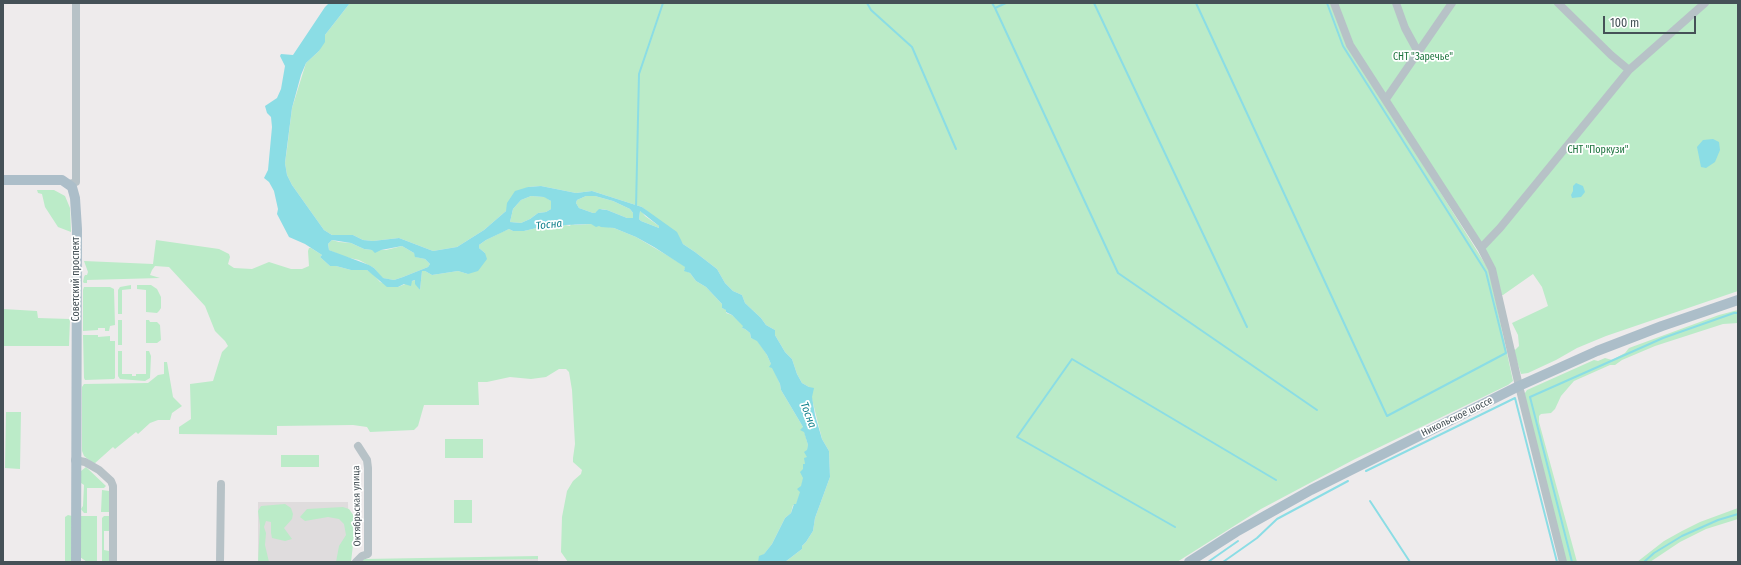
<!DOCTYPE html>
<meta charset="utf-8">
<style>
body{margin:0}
#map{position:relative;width:1741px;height:565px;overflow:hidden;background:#eeebec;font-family:"Fira Sans Condensed",sans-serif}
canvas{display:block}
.frame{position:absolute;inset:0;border:4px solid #455157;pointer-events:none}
.scale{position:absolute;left:1603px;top:16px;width:93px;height:18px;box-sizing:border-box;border:2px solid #455157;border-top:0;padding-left:5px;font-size:12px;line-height:14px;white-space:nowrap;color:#455157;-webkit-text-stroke:3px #fff;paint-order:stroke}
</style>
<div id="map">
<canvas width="1741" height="565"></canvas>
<div class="frame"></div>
<div class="scale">100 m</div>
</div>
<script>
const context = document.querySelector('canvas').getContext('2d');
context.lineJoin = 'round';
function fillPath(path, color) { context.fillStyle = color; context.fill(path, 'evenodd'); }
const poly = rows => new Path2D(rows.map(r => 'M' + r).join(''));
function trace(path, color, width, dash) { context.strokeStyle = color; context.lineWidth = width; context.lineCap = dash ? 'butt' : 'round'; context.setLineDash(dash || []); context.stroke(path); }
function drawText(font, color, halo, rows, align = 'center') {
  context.font = font + ' "Fira Sans Condensed",sans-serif'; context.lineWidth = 3.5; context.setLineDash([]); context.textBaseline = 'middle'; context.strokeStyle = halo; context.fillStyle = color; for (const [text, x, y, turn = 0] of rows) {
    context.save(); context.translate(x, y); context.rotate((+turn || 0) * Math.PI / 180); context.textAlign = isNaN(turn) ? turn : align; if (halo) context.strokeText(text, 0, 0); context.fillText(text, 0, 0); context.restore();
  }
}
fillPath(poly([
 [258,502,348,502,349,562,258,562],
 [538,559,538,562,363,562]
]), '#dfdcdd');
fillPath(poly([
 [350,3,1330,3,1374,86,1489,270,1513,381,1508,385,1355,459,1261,509,1177,562,785,562,802,549,802,546,806,542,813,531,815,518,830,477,829,451,822,439,809,387,802,383,797,374,792,359,785,352,775,335,775,330,766,325,761,318,745,303,742,295,733,291,725,283,717,269,695,252,683,244,678,237,642,207,592,191,576,193,541,186,528,187,506,211,484,230,457,247,433,251,399,238,373,241,363,240,353,235,332,235,324,230,292,185,287,175,285,163,287,149,292,108,306,63,319,51,325,35],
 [1334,3,1738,3,1738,291,1606,336,1577,348,1556,360,1528,373,1521,374,1513,348,1515,350,1519,346,1518,335,1512,323,1548,306,1542,287,1533,274,1503,295,1498,295,1492,269,1350,45],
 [37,190,54,190,65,196,70,208,71,232,58,227,45,207,42,194,38,193],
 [531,196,545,197,551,201,551,209,546,212,538,213,530,219,521,223,510,222,513,209,521,200],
 [586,196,595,196,613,201,630,209,633,213,633,218,627,218,607,210,602,209,595,213,593,213,579,208,576,203,577,200],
 [640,211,642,212,645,216,659,226,659,228,641,221,639,219],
 [571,224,575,225,591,224,614,228,636,237,670,257,686,267,684,270,690,273,696,281,706,287,722,304,722,308,727,310,726,313,732,315,744,326,742,328,745,329,750,333,751,338,757,340,767,355,780,384,781,390,803,427,808,445,807,457,801,492,796,505,793,505,791,513,785,518,772,544,758,562,568,562,561,552,562,517,567,491,573,481,581,474,582,470,573,462,573,458,575,444,572,390,569,372,566,369,559,369,546,377,531,379,510,377,487,382,478,382,479,405,424,405,418,426,414,430,370,432,367,427,353,425,277,426,277,435,179,434,179,427,191,419,190,384,213,381,222,352,228,346,225,341,215,331,205,306,169,267,155,266,152,270,150,275,160,278,87,280,87,283,84,283,83,282,84,277,85,275,87,275,88,272,84,261,153,264,156,240,219,249,229,254,230,257,228,264,234,268,252,269,269,262,291,269,302,269,309,266,308,251,309,248,311,248,322,255,320,257,330,266,336,266,351,270,367,270,373,274,380,282,398,287,415,280,420,290,422,271,425,271,432,275,458,271,468,274,485,253,479,248,479,245,486,240,502,232,509,229,513,231,524,231,541,227,560,228,565,225,570,226],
 [332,240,339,242,351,243,364,249,372,250,386,250,402,246,414,253,416,257,425,259,430,264,428,267,403,277,394,280,382,278,374,268,359,260,345,257,329,250,328,244],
 [131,285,131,289,122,290,122,314,118,314,118,290,120,287],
 [137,285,151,285,157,289,161,297,161,308,159,311,157,313,146,312,146,290,137,289],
 [84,287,110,287,114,289,115,325,110,326,109,331,105,331,105,328,98,328,98,330,83,331,83,290],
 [3,309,37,311,38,318,70,319,69,346,3,346],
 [1738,310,1738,323,1723,324,1655,346,1622,360,1615,365,1610,365,1574,381,1561,396,1555,409,1551,413,1541,414,1539,416,1539,422,1577,562,1566,562,1525,400,1525,393,1527,390,1594,360,1598,361,1605,358,1612,360,1625,353,1629,348,1719,315],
 [118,320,122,320,122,345,118,345],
 [146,320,149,320,150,322,157,322,160,325,161,340,157,343,146,343],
 [83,335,98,335,98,337,110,336,110,341,115,341,115,378,114,379,85,380,84,378],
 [118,351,122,351,122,374,132,374,132,376,136,376,136,374,146,374,146,351,149,351,151,356,150,378,145,381,120,379,118,376],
 [164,362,167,362,173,397,182,406,172,413,170,420,158,420,150,423,138,434,136,432,115,449,113,447,94,464,84,456,82,451,82,387,84,384,148,383,158,375,164,374],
 [6,412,21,412,20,469,5,468],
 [445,439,483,439,483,458,445,458],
 [281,455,319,455,319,467,281,467],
 [86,467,106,486,104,488,87,488,87,513,84,513,81,509,83,506,84,485,81,483,81,471],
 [102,490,109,491,109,512,101,512],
 [454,500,472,500,472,523,454,523],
 [285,504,291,508,293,514,292,519,284,528,292,539,285,541,272,538,271,533,271,522,266,521,264,527,266,533,265,545,269,562,258,562,260,525,258,511,261,506],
 [343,507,349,509,356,519,351,562,336,562,339,546,346,535,344,524,339,519,328,517,305,521,300,517,307,509],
 [1738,508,1738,519,1706,529,1680,542,1650,562,1637,562,1664,541,1682,531,1700,522],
 [68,515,72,516,71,562,65,562,65,517],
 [80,516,97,516,97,562,87,562,80,557],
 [104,516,109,516,109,531,104,531,104,550,109,551,109,562,102,562,102,518],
 [538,556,538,559,358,562,364,559]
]), '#bbebc8');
fillPath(poly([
 [329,3,350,3,325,35,325,42,319,51,306,63,301,75,292,108,285,163,287,175,292,185,324,230,332,235,353,235,363,240,373,241,399,238,433,251,457,247,484,230,506,211,507,203,515,191,528,187,541,186,576,193,592,191,642,207,677,232,683,244,695,252,717,269,725,283,733,291,742,295,745,303,761,318,766,325,775,330,775,335,785,352,792,359,797,374,802,383,809,387,814,388,812,397,815,415,822,439,829,451,830,477,815,518,813,531,806,542,802,546,802,549,785,562,758,562,759,556,764,554,772,544,785,518,791,513,794,504,796,504,800,492,797,489,801,486,803,478,800,472,803,469,803,464,805,464,804,458,807,457,804,452,807,450,808,445,804,432,800,430,803,427,781,390,780,384,772,368,769,367,771,364,767,355,757,341,751,338,750,333,745,329,742,328,743,326,732,315,726,312,726,310,722,308,722,304,706,287,696,281,690,273,684,271,685,267,654,247,636,237,614,228,601,227,599,226,596,227,591,224,565,225,560,228,541,227,524,231,513,231,509,229,486,240,479,245,479,248,485,253,487,259,478,271,468,274,458,271,432,275,425,271,422,271,420,290,415,284,415,280,412,281,411,286,404,284,398,287,387,287,367,270,351,270,336,266,330,266,320,257,322,255,305,244,289,237,277,214,278,209,274,191,269,182,264,178,268,170,272,127,271,117,267,113,265,106,277,98,281,89,285,66,280,56,281,54,293,55,325,7],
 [531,196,544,197,551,201,551,209,546,212,538,213,530,219,521,223,510,222,513,209,521,200],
 [586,196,595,196,613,201,630,209,633,213,633,218,627,218,607,210,599,209,595,213,593,213,579,208,576,203,577,200],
 [640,211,659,226,659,228,641,221,639,219],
 [332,240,351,243,364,249,372,250,375,253,381,250,402,246,414,253,415,257,425,259,430,264,428,267,403,277,394,280,383,278,374,268,369,265,329,250,328,244],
 [1713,139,1719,142,1720,150,1715,162,1706,168,1701,167,1697,147,1703,140],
 [1576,183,1583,186,1585,192,1581,197,1572,198,1571,195,1573,191,1573,186]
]), '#8bdde5');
trace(poly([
 [867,3,871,10,912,47,956,149],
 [992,3,995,8],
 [1006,3,995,8,1118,273,1317,410],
 [1094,3,1247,327],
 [1196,3,1387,416,1506,353,1486,272,1343,46,1327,3],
 [636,208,639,74,663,3],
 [1366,471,1515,398,1557,562],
 [1370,501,1410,562],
 [1175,527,1017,437,1072,359,1276,480],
 [1208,562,1238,541],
 [1223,562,1257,538,1277,519,1348,481],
 [1572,562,1530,397,1663,338,1734,313,1738,313],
 [1644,562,1654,553,1682,536,1718,520,1738,514]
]), '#8bdde5', 2);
trace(poly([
 [1334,3,1350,45,1481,248,1492,269,1519,386,1563,562],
 [1396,3,1405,28,1418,52],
 [1558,3,1611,55,1629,70],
 [1386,99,1452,3],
 [69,184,76,182,76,3],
 [1481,248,1500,228,1629,70,1705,3],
 [75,460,85,462,99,470,111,481,113,486,113,562],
 [220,562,221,484],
 [356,562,362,556,368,554,368,468,367,460,358,446]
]), '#b7c2c7', 8);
trace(poly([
 [3,180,62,180,72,187,75,198,77,229,76,562],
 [1189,562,1236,532,1311,490,1519,386,1597,351,1662,326,1738,300]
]), '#acbec9', 10);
drawText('10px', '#1c733d', '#fff', [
 ["СНТ \"Заречье\"",1423,57],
 ["СНТ \"Поркузи\"",1598,150]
]);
drawText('10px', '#455157', '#fff', [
 ["Советский проспект",76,279,-90],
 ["Никольское шоссе",1457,417,-26],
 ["Октябрьская улица",357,506,-91]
]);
drawText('italic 11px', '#15828d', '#fff', [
 ["Тосна",549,225,-6],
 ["Тосна",808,415,69]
]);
</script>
